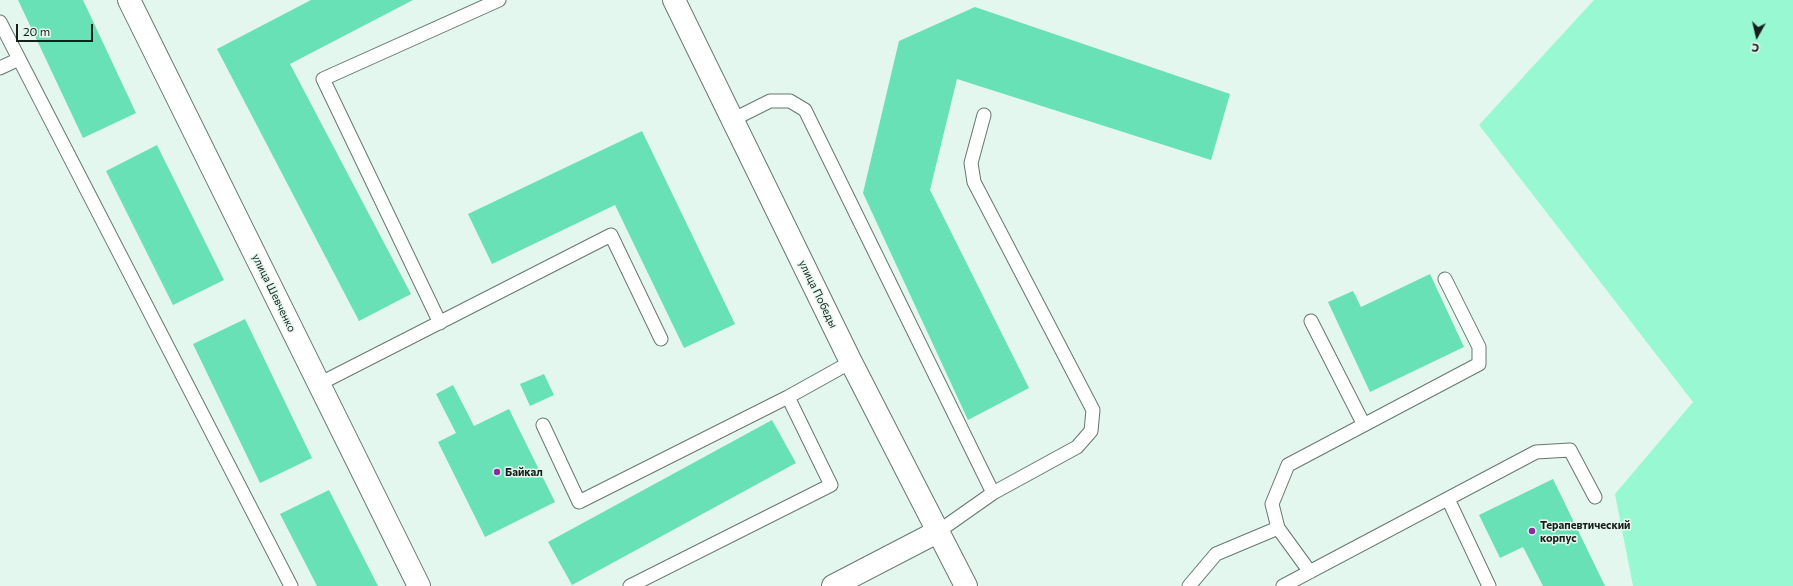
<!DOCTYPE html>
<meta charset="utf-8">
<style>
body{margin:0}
#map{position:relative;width:1793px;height:586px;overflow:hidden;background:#e3f7ee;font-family:Commissioner,sans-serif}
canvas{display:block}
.north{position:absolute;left:1737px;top:16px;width:40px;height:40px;-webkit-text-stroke:3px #e3f7ee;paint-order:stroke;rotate:188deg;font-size:11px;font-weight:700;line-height:16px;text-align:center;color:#171e1b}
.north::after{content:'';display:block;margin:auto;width:14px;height:18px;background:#171e1b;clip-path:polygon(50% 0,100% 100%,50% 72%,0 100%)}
.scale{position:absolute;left:16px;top:24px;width:77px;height:18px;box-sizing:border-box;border:2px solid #171e1b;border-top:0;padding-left:5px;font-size:12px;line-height:14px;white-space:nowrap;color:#171e1b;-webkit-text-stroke:3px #e3f7ee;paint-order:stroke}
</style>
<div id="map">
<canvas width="1793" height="586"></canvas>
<div class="north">С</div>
<div class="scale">20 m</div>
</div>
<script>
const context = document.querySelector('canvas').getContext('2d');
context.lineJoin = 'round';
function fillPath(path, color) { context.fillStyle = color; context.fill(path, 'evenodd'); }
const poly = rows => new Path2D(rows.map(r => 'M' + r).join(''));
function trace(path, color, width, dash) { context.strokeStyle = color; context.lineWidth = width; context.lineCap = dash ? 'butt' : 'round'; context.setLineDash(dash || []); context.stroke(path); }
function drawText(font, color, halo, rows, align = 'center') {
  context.font = font + ' Commissioner,sans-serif'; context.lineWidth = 3; context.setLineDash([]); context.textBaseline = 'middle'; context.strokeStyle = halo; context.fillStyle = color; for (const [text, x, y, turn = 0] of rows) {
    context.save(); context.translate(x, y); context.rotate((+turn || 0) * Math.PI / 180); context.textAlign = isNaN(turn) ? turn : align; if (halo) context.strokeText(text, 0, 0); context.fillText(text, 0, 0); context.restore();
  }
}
fillPath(poly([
 [1594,0,1793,0,1793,586,1633,586,1615,494,1693,402,1479,125]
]), '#98f8d2');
fillPath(poly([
 [18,0,83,0,136,113,83,138],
 [311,0,413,0,290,64,411,294,359,321,217,49],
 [975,7,1230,94,1211,160,957,79,930,190,1029,388,968,420,863,193,899,41],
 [642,131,735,324,684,348,615,205,492,264,468,214],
 [157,145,224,280,173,305,106,171],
 [1430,274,1464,347,1370,392,1328,302,1353,291,1361,307],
 [245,319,312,458,260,483,193,344],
 [544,374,554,395,530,406,520,384],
 [453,385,474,426,509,409,555,502,485,537,438,442,456,433,436,394],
 [772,420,796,463,572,585,548,542],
 [1553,479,1605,586,1543,586,1523,547,1500,558,1479,515],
 [329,490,378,586,317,586,280,514]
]), '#69e1b6');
const service = poly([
 [0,22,291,586],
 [0,68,19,59],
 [984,115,971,163,974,182,1093,410,1091,431,1077,447,993,493],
 [734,119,770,101,790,101,805,110,993,493,939,531],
 [1311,321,1364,425],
 [440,323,323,79,499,0],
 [319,384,611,235,661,339],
 [543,425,579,502,788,397,851,362],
 [1448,499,1489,586],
 [1278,528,1310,572],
 [630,586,831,485,788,397],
 [1189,586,1216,554,1278,528,1272,504,1288,465,1479,364,1479,347,1445,279],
 [1283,586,1536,452,1570,450,1595,497]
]);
const minor = poly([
 [129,0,419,586],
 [833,586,939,531]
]);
const tertiary = poly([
 [674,0,851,362,966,586]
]);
trace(service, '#667870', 15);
trace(minor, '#667870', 24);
trace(tertiary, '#667870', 24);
trace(service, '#fff', 13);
trace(minor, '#fff', 22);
trace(tertiary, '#fff', 22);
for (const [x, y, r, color] of [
 [497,472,4,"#84309f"],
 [1532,531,4,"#84309f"]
]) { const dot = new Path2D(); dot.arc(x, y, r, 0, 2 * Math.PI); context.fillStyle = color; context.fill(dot); trace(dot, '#e3f7ee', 1.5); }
drawText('11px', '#171e1b', '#e3f7ee', [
 ["улица Шевченко",274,293,64],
 ["улица Победы",818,294,64]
]);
drawText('bold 11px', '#171e1b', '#e3f7ee', [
 ["Байкал",505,472],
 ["Терапевтический",1540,525],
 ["корпус",1540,538]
], 'left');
</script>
